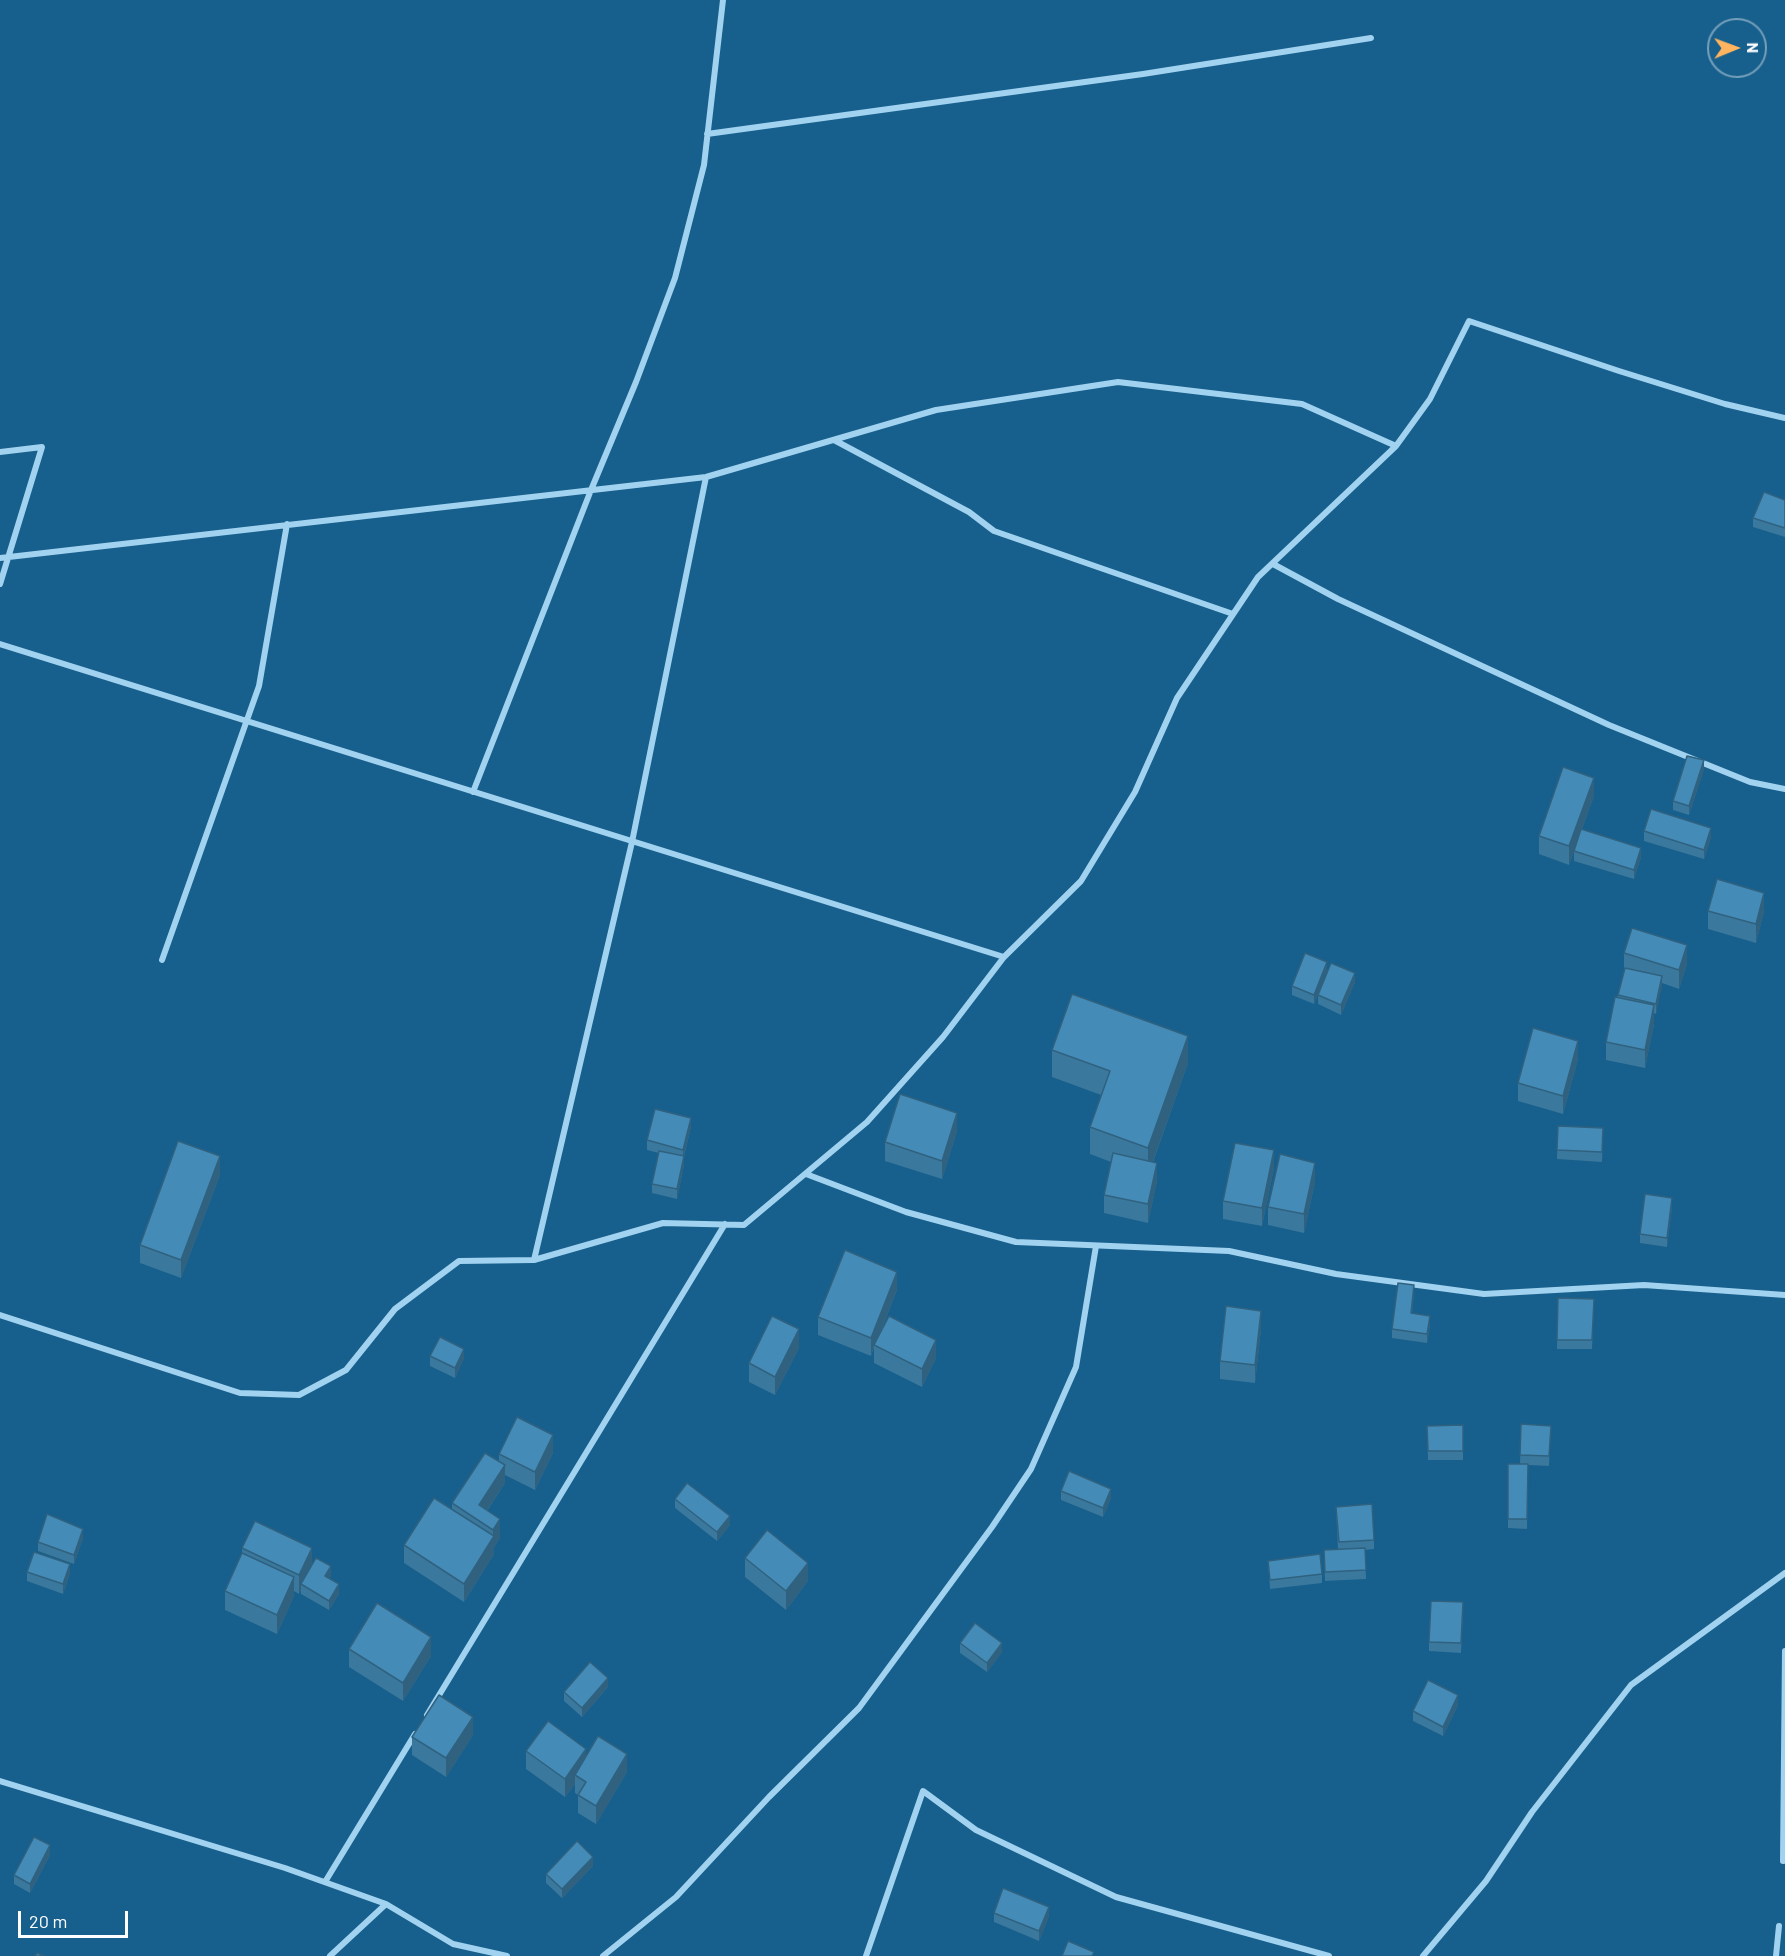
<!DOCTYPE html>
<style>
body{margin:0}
#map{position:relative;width:1785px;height:1956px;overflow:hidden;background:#175f8c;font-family:Barlow,sans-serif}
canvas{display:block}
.north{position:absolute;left:1707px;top:18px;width:60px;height:60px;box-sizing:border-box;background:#175f8c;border:2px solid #749fba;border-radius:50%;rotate:89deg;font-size:16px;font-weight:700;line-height:24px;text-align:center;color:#fff}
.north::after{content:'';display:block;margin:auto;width:21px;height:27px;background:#ffb45f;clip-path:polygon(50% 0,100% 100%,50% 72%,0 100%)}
.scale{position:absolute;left:18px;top:1911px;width:110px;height:27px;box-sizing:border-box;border:3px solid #fff;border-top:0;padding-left:8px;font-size:18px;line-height:21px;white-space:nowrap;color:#fff;-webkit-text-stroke:4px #175f8c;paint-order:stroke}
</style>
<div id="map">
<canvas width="1785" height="1956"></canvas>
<div class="north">N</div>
<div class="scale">20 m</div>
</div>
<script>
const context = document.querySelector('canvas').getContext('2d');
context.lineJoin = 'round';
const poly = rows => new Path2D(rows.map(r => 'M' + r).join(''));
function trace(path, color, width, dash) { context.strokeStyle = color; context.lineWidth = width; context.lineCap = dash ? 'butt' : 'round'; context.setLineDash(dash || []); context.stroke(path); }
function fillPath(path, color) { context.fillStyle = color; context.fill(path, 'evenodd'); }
trace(poly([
 [707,134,1143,74,1371,38],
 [834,440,969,512,994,531,1233,614],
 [0,452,42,447,0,584],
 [0,558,706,477,936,410,1118,382,1302,404,1396,446],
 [1273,564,1338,599,1609,725,1750,782,1785,789],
 [0,644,1004,957],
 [473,792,591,490,636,382,675,278,704,165,723,0],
 [162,960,259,686,287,524],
 [806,1174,906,1212,1016,1242,1229,1251,1336,1274,1484,1294,1644,1285,1785,1295],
 [534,1260,632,842,706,477],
 [0,1315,240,1393,299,1395,346,1370,395,1309,459,1261,534,1260,663,1223,744,1225,867,1122,943,1037,1004,957,1081,881,1135,792,1177,698,1258,577,1396,446,1430,399,1469,321,1619,371,1725,404,1785,418],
 [427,1715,725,1224],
 [0,1781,285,1868,386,1904],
 [1783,1861,1785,1651],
 [325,1882,415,1734],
 [330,1956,386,1904,453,1944,507,1956],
 [603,1956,676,1897,769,1797,859,1708,992,1527,1031,1469,1076,1367,1096,1246],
 [866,1956,923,1791,976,1830,1116,1897,1329,1956],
 [1423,1956,1486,1881,1532,1812,1631,1685,1785,1573],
 [1776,1956,1779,1926]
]), '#a1d2ef', 6);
fillPath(poly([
 [1785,500,1785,537,1753,527,1753,518],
 [1704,769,1689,815,1673,810,1673,801],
 [1594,796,1582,829,1641,857,1634,879,1574,861,1574,851,1569,865,1539,854,1539,836],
 [1644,831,1711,837,1704,859,1644,841],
 [1708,911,1764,911,1756,943,1708,929],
 [1624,953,1687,964,1679,989,1662,983,1656,1014,1654,1013,1654,1024,1645,1068,1606,1060,1606,1042,1624,971],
 [1327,972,1314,1004,1292,995,1292,986],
 [1355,982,1341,1015,1318,1004,1318,995],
 [1052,1050,1188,1063,1153,1162,1157,1181,1148,1223,1104,1213,1104,1195,1111,1162,1090,1154,1090,1127,1101,1095,1052,1077],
 [1578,1059,1563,1114,1518,1101,1518,1083],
 [1558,1126,1603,1128,1602,1162,1557,1159],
 [691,1127,684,1156,684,1165,677,1199,652,1193,652,1184,659,1153,647,1150,647,1140],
 [957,1131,942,1179,885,1161,885,1142],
 [1274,1168,1262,1226,1223,1219,1223,1201],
 [220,1175,181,1278,140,1263,140,1245],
 [1315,1182,1304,1233,1268,1225,1268,1207],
 [1672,1207,1667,1247,1640,1243,1640,1234],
 [897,1290,879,1336,936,1358,922,1387,874,1363,874,1347,871,1356,818,1335,818,1317],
 [1414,1294,1412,1313,1430,1325,1427,1343,1392,1338,1392,1329],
 [1558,1298,1594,1299,1592,1349,1557,1349],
 [1261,1329,1255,1383,1220,1379,1220,1361],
 [799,1348,775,1395,749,1382,749,1363],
 [430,1356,464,1358,455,1378,430,1366],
 [1521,1424,1551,1426,1549,1466,1528,1465,1527,1529,1508,1528,1508,1464,1520,1464],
 [1463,1425,1463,1460,1428,1460,1427,1426],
 [553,1453,535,1490,505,1475,505,1483,487,1511,500,1538,494,1547,494,1554,464,1602,404,1563,404,1545,452,1509,452,1503,499,1461,499,1454],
 [1061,1491,1111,1498,1103,1517,1061,1500],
 [675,1499,730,1525,717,1541,675,1508],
 [1336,1507,1374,1540,1374,1549,1365,1550,1366,1579,1325,1581,1324,1550,1338,1550],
 [83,1538,74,1564,38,1551,38,1542],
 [242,1548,312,1566,331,1576,329,1578,339,1594,329,1610,301,1594,301,1590,299,1594,294,1591,294,1596,277,1634,225,1610,225,1591,242,1553],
 [745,1558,808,1581,786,1610,745,1577],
 [1268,1561,1322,1574,1322,1583,1270,1589],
 [27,1572,70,1573,63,1594,27,1581],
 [1463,1611,1461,1653,1429,1651,1429,1642],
 [960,1643,1002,1652,987,1672,960,1653],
 [349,1649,431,1656,403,1701,349,1667],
 [608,1687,582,1717,564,1701,564,1692],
 [1458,1705,1443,1736,1413,1721,1413,1711],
 [473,1735,446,1777,412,1755,412,1737],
 [526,1751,586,1756,627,1772,596,1824,578,1813,578,1795,575,1793,575,1784,565,1797,526,1769],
 [50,1855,30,1893,14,1884,14,1875],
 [593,1866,562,1898,546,1883,546,1874],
 [994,1913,1049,1916,1039,1941,994,1922]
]), '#3a789d');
fillPath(poly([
 [1704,760,1704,769,1689,815,1689,806],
 [1594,778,1594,796,1569,865,1569,846],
 [1711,828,1711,837,1704,859,1704,850],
 [1641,848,1641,857,1634,879,1634,870],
 [1764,893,1764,911,1756,943,1756,924],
 [1687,945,1687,964,1679,989,1679,970],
 [1327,962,1327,972,1314,1004,1314,995],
 [1355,973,1355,982,1341,1015,1341,1005],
 [1662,976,1662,986,1656,1014,1656,1004],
 [1654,1005,1654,1024,1645,1068,1645,1050],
 [1188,1036,1188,1063,1148,1175,1148,1148],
 [1578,1041,1578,1059,1563,1114,1563,1096],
 [957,1113,957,1131,942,1179,942,1161],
 [691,1118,691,1127,683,1159,683,1150],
 [1274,1150,1274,1168,1262,1226,1262,1208],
 [220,1156,220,1175,181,1278,181,1260],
 [684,1156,684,1165,677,1199,677,1189],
 [1157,1163,1157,1181,1148,1223,1148,1204],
 [1315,1163,1315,1182,1304,1233,1304,1214],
 [1672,1198,1672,1207,1667,1247,1667,1238],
 [897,1272,897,1290,875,1345,874,1345,871,1356,871,1338],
 [1414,1285,1414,1294,1411,1322,1411,1313],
 [1261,1311,1261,1329,1255,1383,1255,1365],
 [1430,1316,1430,1325,1427,1343,1427,1334],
 [799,1329,799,1348,775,1395,775,1377],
 [936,1340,936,1358,922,1387,922,1369],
 [464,1349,464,1358,455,1378,455,1368],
 [553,1435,553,1453,535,1490,535,1472],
 [505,1465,505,1483,480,1521,479,1505],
 [1111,1489,1111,1498,1103,1517,1103,1508],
 [730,1516,730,1525,717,1541,717,1532],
 [500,1519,500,1538,494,1547,494,1554,464,1602,464,1584,493,1537,493,1530],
 [83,1529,83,1538,74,1564,74,1555],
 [312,1548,312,1567,301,1584,301,1590,299,1594,299,1575],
 [808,1563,808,1581,786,1610,786,1591],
 [70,1564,70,1573,63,1594,63,1584],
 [331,1566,331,1576,325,1585,325,1576],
 [294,1577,294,1596,277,1634,277,1615],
 [339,1584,339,1594,329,1610,329,1601],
 [431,1637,431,1656,403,1701,403,1683],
 [1002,1643,1002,1652,987,1672,987,1663],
 [608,1678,608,1687,582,1717,582,1708],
 [1458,1695,1458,1705,1443,1736,1443,1727],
 [473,1717,473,1735,446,1777,446,1758],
 [586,1749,586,1767,575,1775,575,1784,565,1797,565,1779],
 [627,1754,627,1772,596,1824,596,1806],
 [50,1845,50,1855,30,1893,30,1884],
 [593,1857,593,1866,562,1898,562,1889],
 [1049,1907,1049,1916,1039,1941,1039,1931]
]), '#306280');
const building = poly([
 [1764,492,1785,500,1785,528,1753,518,1764,492],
 [1687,756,1704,760,1689,806,1673,801,1687,756],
 [1563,767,1594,778,1569,846,1539,836,1563,767],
 [1651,809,1711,828,1704,850,1644,831,1651,809],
 [1581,829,1641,848,1634,870,1574,851,1581,829],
 [1717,879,1764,893,1756,924,1708,911,1717,879],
 [1632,928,1687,945,1679,970,1624,953,1632,928],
 [1305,953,1327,962,1314,995,1292,986,1305,953],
 [1331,963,1355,973,1341,1005,1318,995,1331,963],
 [1625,968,1662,976,1656,1004,1618,995,1625,968],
 [1072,994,1188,1036,1148,1148,1090,1127,1110,1071,1052,1050,1072,994],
 [1615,997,1654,1005,1645,1050,1606,1042,1615,997],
 [1533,1028,1578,1041,1563,1096,1518,1083,1533,1028],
 [900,1094,957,1113,942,1161,885,1142,900,1094],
 [655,1109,691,1118,683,1150,647,1140,655,1109],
 [1558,1126,1603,1128,1602,1152,1557,1150,1558,1126],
 [178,1141,220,1156,181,1260,140,1245,178,1141],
 [1235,1143,1274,1150,1262,1208,1223,1201,1235,1143],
 [659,1151,684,1156,677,1189,652,1184,659,1151],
 [1113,1153,1157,1163,1148,1204,1104,1195,1113,1153],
 [1280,1154,1315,1163,1304,1214,1268,1207,1280,1154],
 [1645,1194,1672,1198,1667,1238,1640,1234,1645,1194],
 [845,1250,897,1272,871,1338,818,1317,845,1250],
 [1398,1283,1414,1285,1411,1313,1430,1316,1427,1334,1392,1329,1398,1283],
 [1558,1298,1594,1299,1592,1340,1557,1340,1558,1298],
 [1226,1306,1261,1311,1255,1365,1220,1361,1226,1306],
 [772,1316,799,1329,775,1377,749,1363,772,1316],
 [889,1316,936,1340,922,1369,874,1345,889,1316],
 [440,1337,464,1349,455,1368,430,1356,440,1337],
 [517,1417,553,1435,535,1472,499,1454,517,1417],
 [1521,1424,1551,1426,1549,1456,1520,1455,1521,1424],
 [1463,1425,1463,1451,1428,1451,1427,1426,1463,1425],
 [485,1453,505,1465,479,1505,500,1519,493,1530,452,1503,485,1453],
 [1508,1464,1528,1464,1527,1519,1508,1519,1508,1464],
 [1069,1471,1111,1489,1103,1508,1061,1491,1069,1471],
 [687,1483,730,1516,717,1532,675,1499,687,1483],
 [434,1498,494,1536,464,1584,404,1545,434,1498],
 [1372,1504,1374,1540,1339,1542,1336,1507,1372,1504],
 [47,1514,83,1529,74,1555,38,1542,47,1514],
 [255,1521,312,1548,299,1575,242,1548,255,1521],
 [767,1530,808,1563,786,1591,745,1558,767,1530],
 [1365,1548,1366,1570,1325,1572,1324,1550,1365,1548],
 [34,1552,70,1564,63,1584,27,1572,34,1552],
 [242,1553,294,1577,277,1615,225,1591,242,1553],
 [1320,1554,1322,1574,1270,1580,1268,1561,1320,1554],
 [316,1558,331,1566,325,1576,339,1584,329,1601,301,1584,316,1558],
 [1431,1601,1463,1602,1461,1643,1429,1642,1431,1601],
 [377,1603,431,1637,403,1683,349,1649,377,1603],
 [975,1623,1002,1643,987,1663,960,1643,975,1623],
 [590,1662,608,1678,582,1708,564,1692,590,1662],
 [1428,1680,1458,1695,1443,1727,1413,1711,1428,1680],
 [439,1695,473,1717,446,1758,412,1737,439,1695],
 [548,1721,586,1749,565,1779,526,1751,548,1721],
 [598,1736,627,1754,596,1806,578,1795,586,1782,575,1775,598,1736],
 [34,1837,50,1845,30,1884,14,1875,34,1837],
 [577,1841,593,1857,562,1889,546,1874,577,1841],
 [1003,1888,1049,1907,1039,1931,994,1913,1003,1888],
 [1068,1941,1094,1952,1092,1956,1062,1956,1068,1941],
 [37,1953,44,1956,35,1956,37,1953]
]);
fillPath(building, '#448cb7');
trace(building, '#306280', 1.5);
</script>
